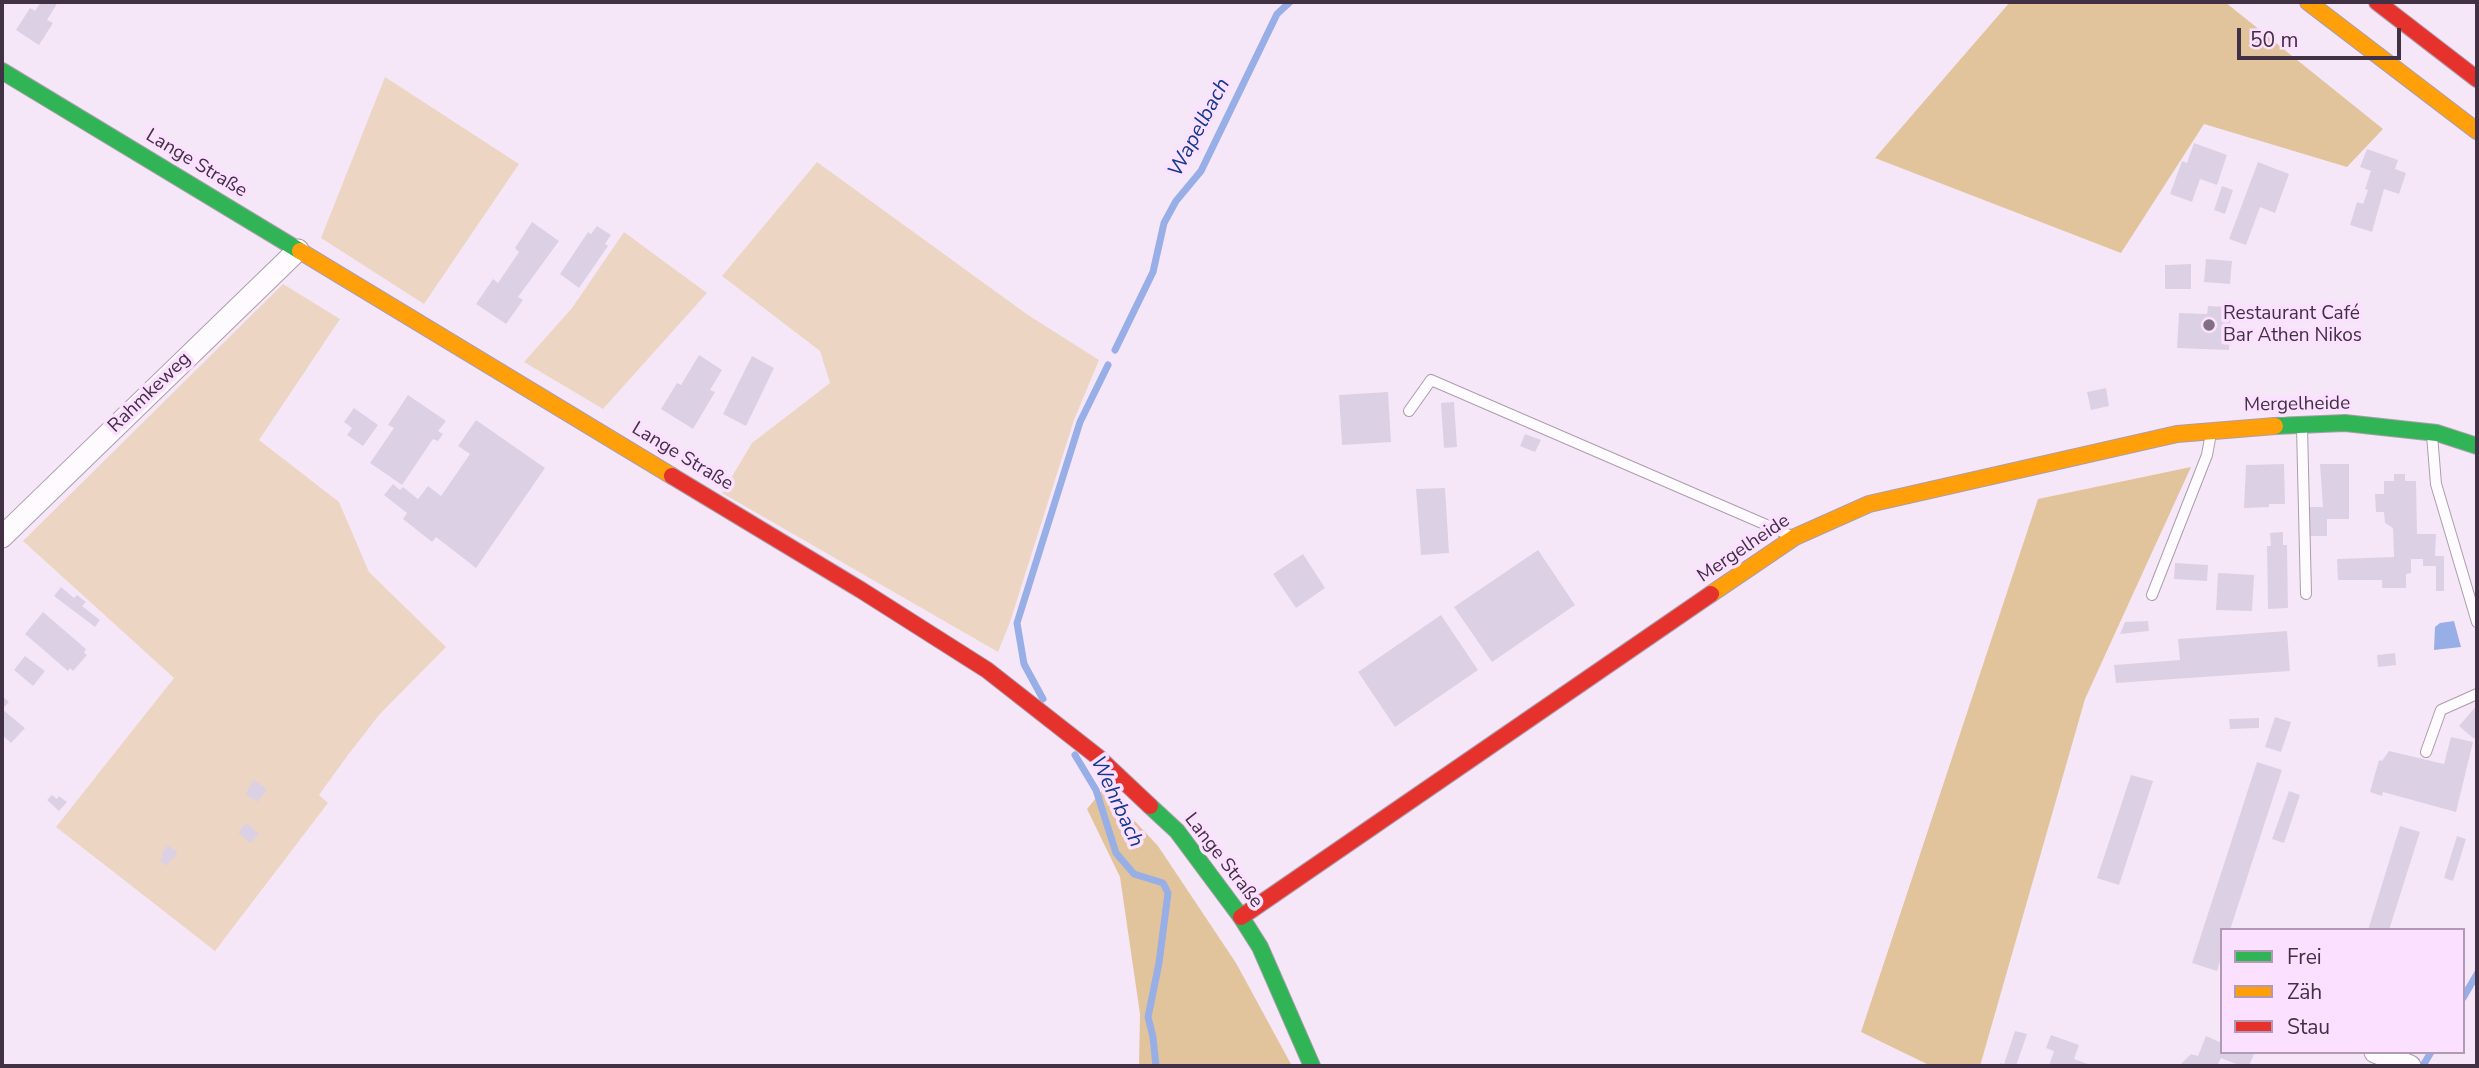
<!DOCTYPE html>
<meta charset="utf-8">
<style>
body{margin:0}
#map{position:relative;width:2479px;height:1068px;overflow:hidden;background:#f6e7f8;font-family:"Nunito Sans",sans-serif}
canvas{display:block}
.frame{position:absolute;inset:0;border:4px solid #423044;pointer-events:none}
.legend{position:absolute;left:2220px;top:928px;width:245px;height:126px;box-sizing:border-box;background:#fce0ff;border:2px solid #b29ab4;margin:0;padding:9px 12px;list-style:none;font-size:21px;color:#423044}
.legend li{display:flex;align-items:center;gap:14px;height:35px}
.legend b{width:35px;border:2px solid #b29ab4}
.scale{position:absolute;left:2237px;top:28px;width:164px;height:32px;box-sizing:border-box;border:4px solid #423044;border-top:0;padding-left:9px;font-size:21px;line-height:24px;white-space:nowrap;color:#423044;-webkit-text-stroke:5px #fce0ff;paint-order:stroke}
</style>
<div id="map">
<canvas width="2479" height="1068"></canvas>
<div class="frame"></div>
<ul class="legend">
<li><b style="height:9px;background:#30b455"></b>Frei</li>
<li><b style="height:9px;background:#ff9f0a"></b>Zäh</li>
<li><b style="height:9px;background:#e5322d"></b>Stau</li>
</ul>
<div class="scale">50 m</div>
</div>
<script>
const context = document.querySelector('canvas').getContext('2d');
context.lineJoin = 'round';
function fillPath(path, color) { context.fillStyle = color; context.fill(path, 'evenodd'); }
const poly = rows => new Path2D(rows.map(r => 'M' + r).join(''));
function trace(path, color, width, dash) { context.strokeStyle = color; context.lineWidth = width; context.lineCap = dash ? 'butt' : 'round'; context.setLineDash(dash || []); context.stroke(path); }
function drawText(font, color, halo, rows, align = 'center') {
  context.font = font + ' "Nunito Sans",sans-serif'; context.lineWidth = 7; context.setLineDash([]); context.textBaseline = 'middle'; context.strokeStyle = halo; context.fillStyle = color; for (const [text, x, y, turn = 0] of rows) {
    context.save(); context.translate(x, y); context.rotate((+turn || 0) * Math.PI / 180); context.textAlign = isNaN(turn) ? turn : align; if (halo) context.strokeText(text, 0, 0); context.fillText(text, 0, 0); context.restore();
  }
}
fillPath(poly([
 [385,77,519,164,424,304,321,238],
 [817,162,1028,315,1099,360,1074,420,1010,622,998,652,722,493,752,443,830,383,820,351,722,276],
 [624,232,707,293,603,409,524,362,572,308],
 [283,284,340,319,259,440,339,502,369,572,446,647,379,715,348,755,319,795,328,803,215,951,56,827,174,678,23,541]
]), '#ecd6c3');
fillPath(poly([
 [2010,2,2225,2,2383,129,2347,167,2204,124,2121,253,1875,158],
 [2191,467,2085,699,1980,1066,1931,1066,1861,1032,2038,499],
 [1104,788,1158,846,1236,963,1292,1066,1139,1066,1140,1014,1120,877,1087,809]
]), '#e2c49c');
fillPath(poly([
 [2454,621,2461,647,2434,650,2435,627,2440,623]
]), '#98aee6');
trace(poly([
 [1115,350,1153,272,1164,223,1176,201,1201,171,1277,14,1290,2],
 [1043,699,1024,664,1017,623,1080,422,1108,365],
 [1075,755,1096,790,1116,853,1134,874,1163,883,1168,893,1159,963,1148,1017,1153,1037,1156,1066],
 [2463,998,2477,974],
 [2424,1064,2431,1052]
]), '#98aee6', 7);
fillPath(poly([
 [41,2,58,2,47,20,53,23,39,45,16,30,30,8,35,11],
 [2194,143,2227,155,2217,185,2200,179,2192,202,2170,194,2182,161,2187,163],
 [2367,149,2398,160,2395,169,2406,173,2399,194,2384,189,2372,232,2350,225,2357,202,2363,204,2368,190,2365,189,2371,171,2360,167],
 [2258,162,2289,174,2275,213,2260,207,2246,245,2229,239],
 [2222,186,2233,190,2225,214,2214,210],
 [532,222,559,241,518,297,523,300,506,324,476,304,493,279,498,283,519,252,515,248],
 [597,226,611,235,605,244,608,246,579,288,560,274,588,232,591,234],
 [2206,259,2232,261,2230,284,2204,282],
 [2191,264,2191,289,2165,289,2165,265],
 [2208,306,2231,307,2229,350,2177,348,2179,313,2207,314],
 [699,355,722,370,710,390,715,392,693,429,661,409,677,383,681,385],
 [752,356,774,368,746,426,723,414],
 [2106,388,2109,406,2091,410,2087,392],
 [1388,392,1391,442,1342,445,1339,395],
 [408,395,446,421,438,431,443,434,438,441,433,439,402,485,370,463,394,428,388,425],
 [1454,402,1457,447,1444,448,1441,403],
 [354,408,378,425,363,446,347,435,352,428,344,422],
 [476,420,545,468,476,568,436,537,432,542,403,519,407,513,384,495,393,484,400,490,403,487,418,499,428,486,441,496,470,454,458,446],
 [1525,434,1541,440,1535,452,1520,446],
 [2284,464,2285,504,2269,504,2269,507,2244,508,2246,465],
 [2320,464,2349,464,2349,519,2327,519,2327,536,2309,536,2308,507,2323,507],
 [2394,474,2405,474,2405,481,2416,481,2417,534,2436,534,2435,556,2444,556,2444,591,2436,591,2436,566,2423,566,2423,559,2411,559,2411,573,2406,574,2406,588,2382,588,2382,580,2338,580,2337,559,2394,557,2393,528,2385,523,2384,512,2376,512,2375,494,2384,494,2384,481,2394,481],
 [1445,488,1449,553,1421,555,1416,489],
 [2283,532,2283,545,2287,545,2288,608,2268,609,2267,546,2271,546,2270,533],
 [1538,550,1575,605,1492,662,1454,607],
 [1303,554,1325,588,1296,608,1273,574],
 [2175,563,2208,565,2207,581,2174,579],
 [2218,573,2254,575,2252,611,2216,610],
 [61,587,74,598,77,595,86,602,82,606,100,620,95,627,54,596],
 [43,612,86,649,84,653,87,655,73,671,70,668,68,671,25,634],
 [1441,615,1478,670,1395,727,1358,672],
 [2148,621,2149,631,2120,634,2125,622],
 [2287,631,2290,671,2116,683,2114,665,2180,660,2178,639],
 [2395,653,2396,665,2378,667,2377,655],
 [25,656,45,671,33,686,14,670],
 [2,696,9,702,2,709,25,728,11,743,2,735],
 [2477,705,2477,735,2474,739,2459,726],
 [2275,717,2291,722,2281,752,2265,747],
 [2259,718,2259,728,2230,729,2229,719],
 [2451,737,2473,742,2456,812,2383,792,2382,796,2370,792,2379,760,2382,761,2389,751,2444,764],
 [2257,762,2282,770,2230,930,2222,930,2222,955,2217,971,2192,963],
 [2131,775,2153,781,2119,885,2097,878],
 [254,780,267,789,257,802,245,794],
 [2289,791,2300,795,2284,843,2272,839],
 [52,795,57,799,59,796,67,802,59,811,47,800],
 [246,823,259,833,251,843,238,833],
 [2400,826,2420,832,2389,930,2368,930],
 [2457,836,2466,839,2453,881,2444,878],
 [168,845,178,853,166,866,160,861,163,856,161,854],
 [2015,1031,2027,1034,2016,1066,1999,1066,2000,1063,2004,1064],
 [2051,1035,2079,1045,2074,1059,2088,1064,2087,1066,2049,1066,2054,1051,2046,1048],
 [2206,1036,2222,1043,2222,1052,2255,1052,2249,1066,2241,1066,2221,1058,2217,1066,2179,1066,2191,1054,2198,1056]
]), '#dcd1e4');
const lane = poly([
 [1409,411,1431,380,1792,536],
 [2302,427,2306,594],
 [2432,435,2436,484,2477,622],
 [2152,595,2207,455,2211,433],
 [2426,752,2441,710,2477,694]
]);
const street = poly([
 [2,537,298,250],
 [2375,1052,2410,1066]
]);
const fast = poly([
 [2,71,300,251],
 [2275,426,2345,423,2437,433,2477,446],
 [1150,806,1177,831,1241,917,1260,947,1312,1066]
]);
const slow = poly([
 [2308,2,2477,131],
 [300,251,672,476],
 [1711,594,1795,537,1869,504,2177,434,2275,426]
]);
const jam = poly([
 [2377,2,2477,79],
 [672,476,861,590,987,670,1098,757,1150,806],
 [1241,917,1711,594]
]);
trace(lane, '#ac9dad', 12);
trace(street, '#ac9dad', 23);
trace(fast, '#ac9dad', 18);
trace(slow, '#ac9dad', 18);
trace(jam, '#ac9dad', 18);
trace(lane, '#fefbfe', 10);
trace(street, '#fefbfe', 21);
trace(fast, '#30b455', 16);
trace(slow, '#ff9f0a', 16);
trace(jam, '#e5322d', 16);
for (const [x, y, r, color] of [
 [2209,325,7,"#817083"]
]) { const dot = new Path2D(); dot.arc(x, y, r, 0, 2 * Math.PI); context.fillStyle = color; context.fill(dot); trace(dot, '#fce0ff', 2.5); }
drawText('19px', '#423044', '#fce0ff', [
 ["Lange Straße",196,164,31],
 ["Rahmkeweg",150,393,-44],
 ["Mergelheide",2297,405,-1],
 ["Lange Straße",682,457,31],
 ["Mergelheide",1744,549,-34],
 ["Lange Straße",1223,861,52]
]);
drawText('19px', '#423044', '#fce0ff', [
 ["Restaurant Café",2223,314],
 ["Bar Athen Nikos",2223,336]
], 'left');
drawText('italic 21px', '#133a8d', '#fce0ff', [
 ["Wapelbach",1200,128,-62],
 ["Wehrbach",1116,802,65]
]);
</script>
